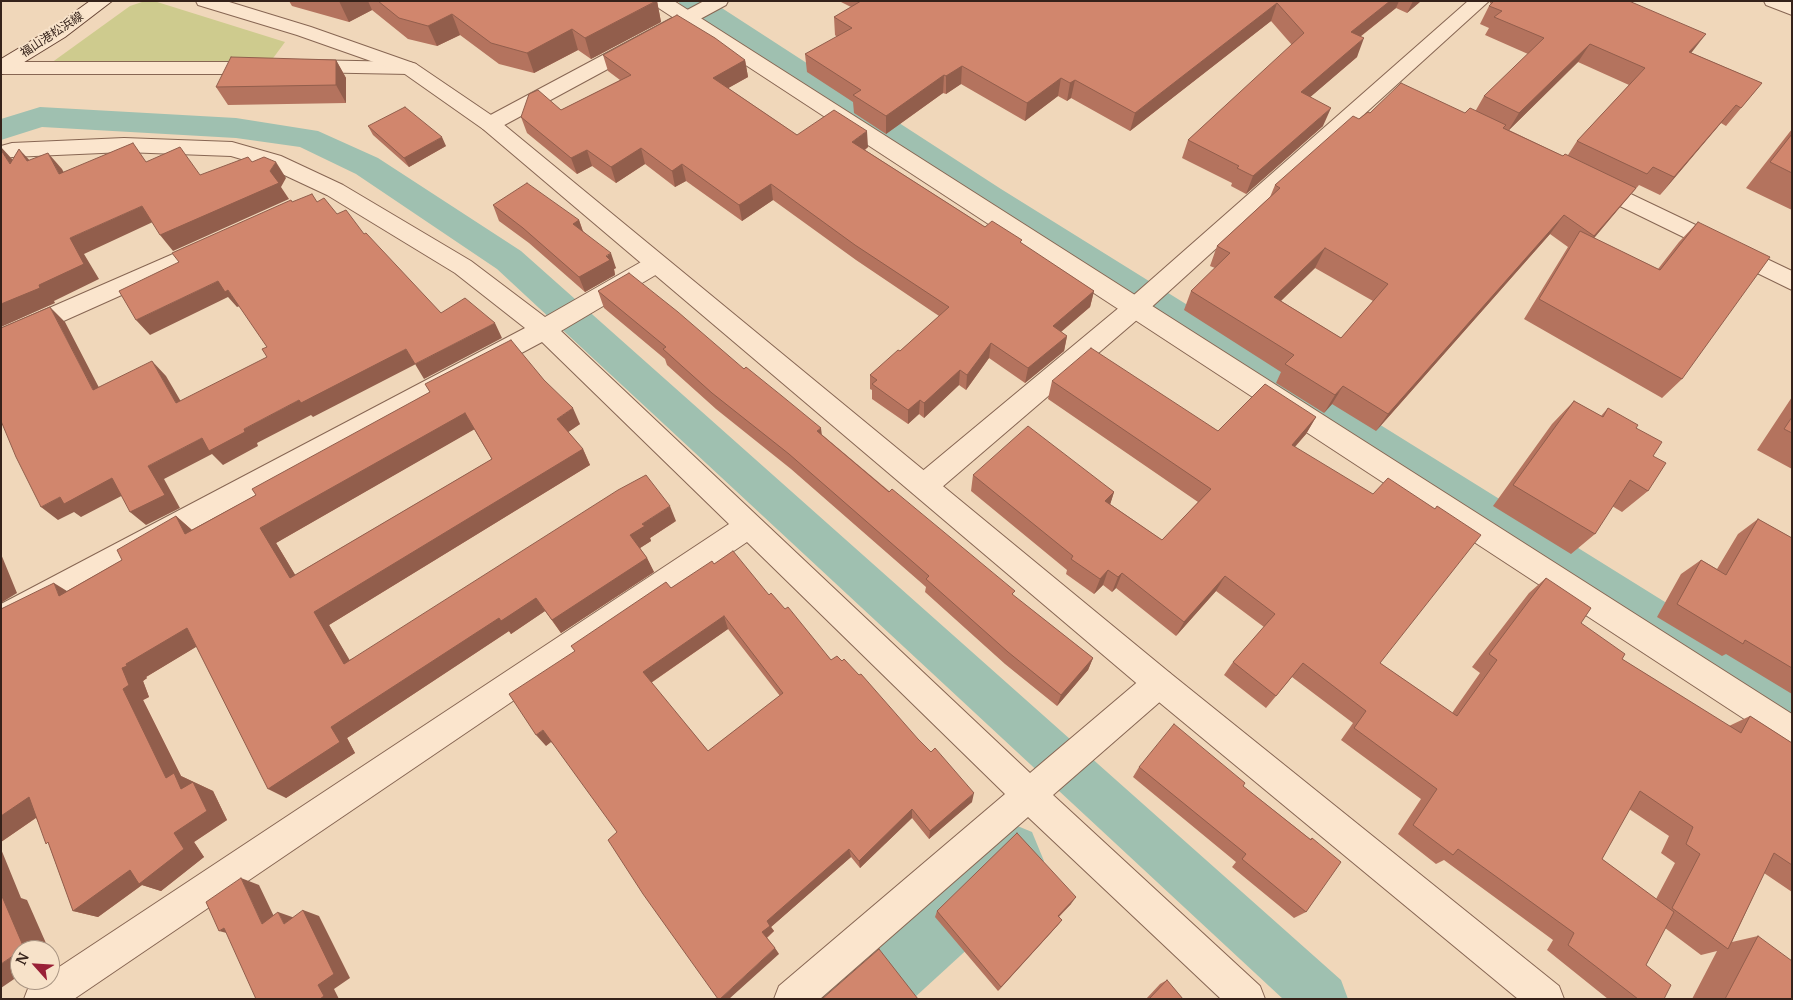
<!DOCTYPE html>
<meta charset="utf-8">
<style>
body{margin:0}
#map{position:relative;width:1793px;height:1000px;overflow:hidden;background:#f0d7ba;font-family:Merriweather,serif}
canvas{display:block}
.frame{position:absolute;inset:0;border:2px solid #35221a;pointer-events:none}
.north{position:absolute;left:10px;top:940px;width:50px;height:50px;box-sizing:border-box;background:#f7e2c9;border:1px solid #a99583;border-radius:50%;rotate:296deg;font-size:14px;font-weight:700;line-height:20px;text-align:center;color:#35221a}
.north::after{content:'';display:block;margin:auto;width:18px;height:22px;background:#992036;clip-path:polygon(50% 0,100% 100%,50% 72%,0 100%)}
</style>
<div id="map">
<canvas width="1793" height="1000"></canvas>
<div class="frame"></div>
<div class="north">N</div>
</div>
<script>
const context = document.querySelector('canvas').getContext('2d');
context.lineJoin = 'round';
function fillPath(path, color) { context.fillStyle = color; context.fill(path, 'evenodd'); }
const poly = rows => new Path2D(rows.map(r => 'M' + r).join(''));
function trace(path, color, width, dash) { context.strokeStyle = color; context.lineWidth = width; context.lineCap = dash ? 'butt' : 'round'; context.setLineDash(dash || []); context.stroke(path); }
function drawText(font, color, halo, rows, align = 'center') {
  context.font = font + ' Merriweather,"Noto Sans JP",serif'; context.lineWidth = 4; context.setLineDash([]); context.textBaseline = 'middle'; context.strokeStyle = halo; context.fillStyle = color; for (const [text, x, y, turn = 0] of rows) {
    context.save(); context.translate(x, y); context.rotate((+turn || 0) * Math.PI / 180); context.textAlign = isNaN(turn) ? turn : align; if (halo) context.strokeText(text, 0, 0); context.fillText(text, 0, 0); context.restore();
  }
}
fillPath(poly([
 [145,1,154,1,285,42,271,61,51,63,130,6]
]), '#cecb8e');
fillPath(poly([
 [678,1,711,1,1001,189,1792,681,1792,727,1776,721,979,205,682,7,678,1],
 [40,107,236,118,318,131,378,158,521,251,1341,980,1348,999,1283,999,497,269,356,174,300,147,236,138,42,127,1,140,1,119,40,107]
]), '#9fc0b0');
fillPath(poly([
 [1003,820,1032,832,1044,861,1032,890,913,999,803,999,816,968,974,832,1003,820]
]), '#9fc0b0');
const minor = poly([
 [704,1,728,1,726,5,497,129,490,131,483,129,479,124,483,119,704,1],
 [1468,1,1489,1,1145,313,934,494,924,497,914,494,910,486,914,478,1127,301,1468,1],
 [1764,1,1792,2,1792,15,1766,5,1764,1],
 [303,60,409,62,416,64,419,68,416,72,409,74,303,72,296,70,293,66,296,62,303,60],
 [1,62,263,62,270,64,273,68,270,72,263,74,1,74,1,62],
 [124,138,232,142,281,156,343,185,471,261,545,317,648,258,656,256,664,258,668,264,664,270,561,331,1030,773,1148,673,1159,669,1170,673,1174,683,1170,693,1053,795,1260,986,1265,999,1221,999,1028,817,820,999,774,999,779,986,1005,794,747,542,74,999,24,999,29,986,39,980,50,980,50,973,729,524,542,342,1,632,1,604,525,328,455,273,327,195,265,166,231,156,124,152,12,157,1,160,1,146,12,143,124,138],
 [1593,176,1792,271,1792,290,1585,189,1582,184,1585,179,1593,176],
 [212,237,220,239,224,245,220,251,1,349,1,329,212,237]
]);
const tertiary = poly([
 [196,1,226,1,311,27,416,64,497,119,1170,673,1559,986,1564,999,1518,999,1148,693,483,129,402,72,297,35,198,5,196,1],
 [652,1,674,1,1792,714,1792,747,1781,743,654,5,652,1]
]);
const secondary = poly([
 [90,1,112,1,65,37,8,72,1,74,1,59,51,29,90,1]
]);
trace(minor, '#876653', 2);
trace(tertiary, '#876653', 2);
trace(secondary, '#694737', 2);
fillPath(minor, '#fbe5cd');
fillPath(tertiary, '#fbe5cd');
fillPath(secondary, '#fbe5cd');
fillPath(poly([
 [289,1,657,1,661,22,591,59,578,50,534,73,499,64,460,35,437,46,408,39,372,10,349,22,292,6],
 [839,1,1421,1,1407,13,1396,8,1360,37,1357,57,1310,97,1323,126,1246,194,1231,186,1232,183,1182,158,1188,140,1292,45,1271,21,1130,131,1071,98,1067,101,1058,96,1025,121,961,84,946,94,943,93,886,134,854,113,853,102,807,72,805,54,837,37,835,35,834,17,851,7],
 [1490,1,1629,1,1692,53,1762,83,1726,126,1721,123,1660,195,1639,185,1633,192,1594,238,1658,269,1679,242,1698,222,1682,379,1662,398,1524,319,1568,247,1550,234,1376,431,1332,404,1324,413,1276,383,1281,372,1184,310,1191,291,1215,268,1210,266,1217,246,1270,197,1275,185,1359,119,1370,113,1465,113,1476,110,1484,96,1528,54,1485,35,1489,28,1480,24,1489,6,1491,4,1490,3],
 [1578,62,1629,85,1577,141,1568,155,1563,156,1509,130],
 [1315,268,1373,301,1341,338,1281,301],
 [603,55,745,60,748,77,728,88,797,135,868,147,865,150,985,227,1022,244,1094,291,1090,307,1061,332,1067,336,1064,351,1025,383,989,358,966,390,959,385,924,418,919,414,908,424,872,399,872,390,870,389,870,375,900,351,939,316,856,260,773,200,742,221,686,181,675,187,645,164,616,183,592,166,577,174,527,133,521,117,561,110,620,80,608,71],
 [336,60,346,78,346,103,228,105,216,87],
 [368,126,446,146,409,167,373,135],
 [1792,129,1792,210,1746,188],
 [493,205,579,220,583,231,616,268,614,269,615,275,585,292,529,243,499,221],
 [598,291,744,369,1014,596,1093,658,1088,670,1057,706,1005,664,925,592,926,587,791,469,716,409,667,365,665,359,604,308],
 [1052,381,1218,431,1316,417,1306,434,1295,447,1380,663,1452,713,1480,673,1472,667,1529,593,1546,578,1581,623,1622,659,1729,726,1750,716,1792,743,1792,892,1764,873,1732,942,1758,936,1792,999,1692,999,1717,951,1701,955,1665,928,1646,965,1664,999,1608,999,1547,950,1553,940,1444,860,1436,864,1398,834,1421,799,1341,740,1353,723,1292,677,1266,708,1224,675,1233,662,1264,627,1216,591,1176,636,1116,588,1112,592,1103,585,1094,594,1066,574,1067,570,971,491,973,475,1114,492,1110,504,1162,540,1198,502,1048,399],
 [1629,809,1669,836,1661,853,1675,863,1656,899,1602,859],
 [430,392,580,424,568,432,583,449,590,465,329,625,349,660,676,521,650,538,651,541,640,548,647,558,654,572,561,633,545,611,511,634,509,631,347,738,355,753,286,798,197,646,146,677,147,678,143,681,149,697,143,700,181,776,213,791,227,820,194,842,204,857,161,891,142,885,98,917,73,911,49,845,36,818,1,842,1,609,67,591,122,560,176,516,192,530,256,495],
 [474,429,492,459,295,575,276,543],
 [1792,397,1792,469,1757,450],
 [1574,401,1601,416,1608,408,1636,428,1653,456,1648,491,1622,512,1612,506,1595,534,1571,554,1493,506,1552,424],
 [1758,519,1792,538,1792,694,1726,654,1722,656,1657,617,1681,574,1701,560,1717,569,1738,534],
 [714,564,769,595,785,609,831,660,972,802,929,839,912,818,860,868,851,857,771,927,774,931,767,938,779,954,551,742,546,746,671,588],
 [728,629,780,696,708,751,651,683],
 [1139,767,1243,786,1310,839,1312,838,1306,912,1294,918,1232,867,1236,862,1133,777],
 [1071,904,1059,917,1062,920,1057,926,998,991,935,917,937,911],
 [1167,980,1183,999,1146,999,1160,984]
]), '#b4735e');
fillPath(poly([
 [339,1,368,1,372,10,349,22],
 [657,1,661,22,591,59,585,38],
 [1390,1,1399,1,1396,8,1343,50,1351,32],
 [1413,1,1421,1,1407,13],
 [1277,3,1271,21,1130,131,1135,113],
 [452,14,460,35,437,46,428,26],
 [572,29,578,50,534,73,527,53],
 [1706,34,1692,52,1676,70,1689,52],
 [1364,38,1357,57,1294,111,1301,92],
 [1590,44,1578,62,1508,131,1519,113],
 [336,60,346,78,346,103,336,85],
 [745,60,748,77,716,95,713,78],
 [962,66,961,84,946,94,946,76],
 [944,75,943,93,886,134,886,116],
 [1061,78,1058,96,1025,121,1027,103],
 [1075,80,1071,98,1067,101,1070,83],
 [1736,105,1721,123,1660,195,1674,177],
 [1331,108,1323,126,1246,194,1253,176],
 [867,131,868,147,853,158,852,142],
 [442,137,446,146,409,167,404,158],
 [1,147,12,159,24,180,10,164,1,150],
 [641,148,645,164,616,183,611,167],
 [19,149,34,165,27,161],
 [587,150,592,166,577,174,571,158],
 [48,153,62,169,73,190,59,174],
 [276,162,286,178,281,187,289,199,173,251,160,235,270,171],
 [682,164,686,181,675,187,672,171],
 [771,184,773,200,742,221,739,205],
 [1636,188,1620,207,1579,256,1594,236],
 [142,206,155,221,84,254,99,279,54,301,55,303,1,327,1,304,39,285,70,238],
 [1564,215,1550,234,1376,431,1388,414],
 [579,220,584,235,573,224],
 [1325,248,1315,268,1265,316,1274,297],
 [611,253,616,268,614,269,615,275,585,292,579,277],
 [218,281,228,290,240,306,237,307,228,297,150,335,136,320],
 [1094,291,1090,307,1050,341,1053,326],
 [50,307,65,322,108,405,93,390],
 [495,323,502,338,424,379,415,364],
 [1067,336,1064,351,1025,383,1028,368],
 [991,343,989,358,966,390,967,375],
 [406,349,416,364,313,417,311,415,257,443,258,446,223,465,212,454,164,479,180,508,146,525,130,512,148,466,202,438,244,429,299,400],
 [152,361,166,376,190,417,176,403],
 [960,370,959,385,924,418,924,403],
 [1343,386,1332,404,1324,413,1335,395],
 [920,400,919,414,908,424,908,410],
 [573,408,580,424,564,435,557,419],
 [465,413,475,429,276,543,305,591,290,578,260,528],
 [1316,417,1306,434,1282,461,1292,445],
 [821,428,823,444,817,431],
 [583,449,590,465,329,625,359,676,344,664,314,612],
 [112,478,129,492,81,517,74,512,58,520,41,507,60,497],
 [1114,492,1109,508,1105,501],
 [670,506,676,521,650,538,651,541,637,550,630,535,642,524],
 [176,516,193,531,185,534],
 [1,554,17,593,1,603],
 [647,558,654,572,561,633,552,620],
 [1108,570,1103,585,1094,594,1100,579],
 [1122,573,1116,588,1112,592,1118,577],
 [1225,576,1216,591,1176,636,1184,622],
 [54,583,75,596,59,596],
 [536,598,545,611,511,634,509,631,347,738,355,753,286,798,268,789,331,727,499,618],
 [724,616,728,629,649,684,643,672],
 [187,628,206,641,146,677,147,678,143,681,149,697,143,700,181,776,213,791,227,820,194,842,204,857,161,891,142,885,98,917,73,911,174,833,181,789,166,778,123,689,122,668,126,664],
 [1093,658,1088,670,1057,706,1061,695],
 [543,730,552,741,546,746,536,735],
 [974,793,972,802,929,839,930,831],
 [29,797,53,806,1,842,1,816],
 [912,809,912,818,860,868,859,861],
 [1,849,21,898,27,900,49,950,21,950,1,897],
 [849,849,851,857,771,927,774,931,766,938,762,932,767,921],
 [241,878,259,885,280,929,262,924],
 [1076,897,1071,904,1053,922,1058,916],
 [303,910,319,916,350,978,334,989,339,999,320,999,318,985],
 [278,912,295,918,284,924],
 [1062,920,1057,926,998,991,1001,987],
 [224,928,238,936,219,931],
 [775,948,779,954,729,999,720,999],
 [20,951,20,975,1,988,1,964]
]), '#925e4c');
const building = poly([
 [378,1,656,1,585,38,572,29,527,53,491,43,452,14,428,26,399,18,378,1],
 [861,1,1390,1,1351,32,1364,38,1301,92,1331,108,1253,176,1237,168,1239,166,1188,140,1304,33,1277,3,1135,113,1075,80,1070,83,1061,78,1027,103,962,66,946,76,944,75,886,116,853,95,861,90,805,54,852,28,834,17,861,1],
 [1494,1,1629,1,1706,34,1689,52,1762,83,1741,108,1736,105,1674,177,1653,167,1647,174,1577,141,1645,68,1590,44,1519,113,1484,96,1544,38,1494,17,1502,11,1489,6,1494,1],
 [677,15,715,38,745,60,713,78,797,135,834,110,867,131,852,142,985,227,992,221,1022,240,1020,242,1094,291,1053,326,1067,336,1028,368,991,343,967,375,960,370,924,403,920,400,908,410,872,384,877,380,870,375,898,350,900,351,949,307,855,245,771,184,739,205,682,164,672,171,641,148,611,167,587,150,571,158,521,117,529,94,538,90,561,110,631,75,603,55,677,15],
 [231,57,336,60,336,85,216,87,231,57],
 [1401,83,1465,113,1470,108,1506,125,1503,128,1563,156,1565,154,1636,188,1594,236,1564,215,1388,414,1343,386,1335,395,1285,364,1294,355,1191,291,1230,253,1217,246,1280,188,1275,185,1353,116,1359,119,1368,112,1370,113,1401,83],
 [1325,248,1388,284,1341,338,1274,297,1325,248],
 [405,107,442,137,404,158,368,126,405,107],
 [1792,134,1792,173,1770,162,1792,134],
 [133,143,146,162,180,147,200,175,248,157,252,162,264,157,276,162,270,171,279,183,160,235,142,206,70,238,84,264,39,285,40,288,1,304,1,150,10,164,19,149,27,161,48,153,59,174,133,143],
 [527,183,579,220,573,224,611,253,606,256,610,260,579,277,523,228,493,205,527,183],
 [312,194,317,202,324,198,337,214,346,210,364,234,366,233,441,313,465,298,495,323,415,364,406,349,301,403,299,400,244,429,245,432,209,451,202,438,148,466,165,495,130,512,112,478,64,504,60,497,41,507,16,457,1,421,1,328,50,307,93,390,152,361,176,403,267,357,262,349,267,347,228,290,225,292,218,281,136,320,119,291,179,262,172,253,291,200,292,202,312,194],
 [1698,222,1770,257,1682,379,1539,299,1580,231,1660,270,1698,222],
 [629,273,678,312,744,369,746,367,782,396,821,428,817,431,889,492,892,489,1015,591,1012,594,1093,658,1061,695,1008,652,926,579,929,576,789,454,712,393,663,349,666,347,598,291,629,273],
 [511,340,544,380,573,408,557,419,583,449,314,612,344,664,618,490,646,475,670,506,642,524,645,526,630,535,647,558,552,620,536,598,501,621,499,618,331,727,340,742,268,789,187,628,126,664,127,666,122,668,129,685,123,689,166,778,174,773,181,789,193,782,207,811,174,833,184,849,139,884,130,870,73,911,48,842,46,844,29,797,1,816,1,609,54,583,59,596,122,560,117,550,176,516,185,534,256,495,252,489,430,392,425,384,511,340],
 [465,413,492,459,290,578,260,528,465,413],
 [1091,348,1218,431,1265,384,1316,417,1292,445,1373,494,1388,478,1435,509,1437,506,1481,535,1380,663,1457,716,1497,660,1489,654,1546,578,1591,608,1581,623,1625,654,1622,659,1741,733,1750,716,1792,743,1792,865,1774,853,1728,949,1672,908,1700,854,1686,844,1693,827,1640,791,1602,859,1674,912,1646,965,1671,985,1664,999,1638,999,1568,945,1574,933,1458,849,1453,855,1413,825,1437,789,1354,728,1366,711,1303,663,1276,696,1233,662,1275,614,1225,576,1184,622,1122,573,1118,577,1108,570,1100,579,1071,559,1073,556,973,475,1028,426,1114,492,1105,501,1162,540,1211,489,1052,381,1091,348],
 [1574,401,1603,417,1608,408,1638,425,1636,428,1662,442,1653,456,1666,463,1648,491,1630,480,1595,534,1513,485,1574,401],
 [1792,417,1792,433,1784,429,1792,417],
 [1758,519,1792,538,1792,668,1745,640,1743,644,1677,604,1701,560,1726,575,1758,519],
 [733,551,769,595,771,593,785,609,788,607,831,660,837,656,842,661,844,659,859,675,861,674,918,739,931,752,935,748,974,793,930,831,912,809,859,861,849,849,767,921,770,926,762,932,775,948,720,999,718,999,643,894,608,840,617,832,543,730,536,735,509,694,575,651,571,646,666,582,671,588,712,561,714,564,733,551],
 [724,616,783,693,708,751,643,672,724,616],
 [1174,724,1245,783,1243,786,1311,840,1312,838,1341,862,1306,912,1242,859,1246,854,1139,767,1174,724],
 [1017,833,1076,897,1058,916,1062,920,1001,987,937,911,1017,833],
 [241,878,262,924,278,912,284,924,303,910,334,974,318,985,324,996,320,999,256,999,224,928,219,931,206,902,241,878],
 [1,894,24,948,20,950,20,951,1,964,1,894],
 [1758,936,1792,961,1792,999,1725,999,1758,936],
 [879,949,918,999,822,999,879,949],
 [1167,980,1183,999,1149,999,1167,980]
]);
fillPath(building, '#d1866d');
trace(building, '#925e4c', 1);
drawText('12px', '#35221a', '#f7e2c9', [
 ["福山港松浜線",52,35,-33]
]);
</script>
